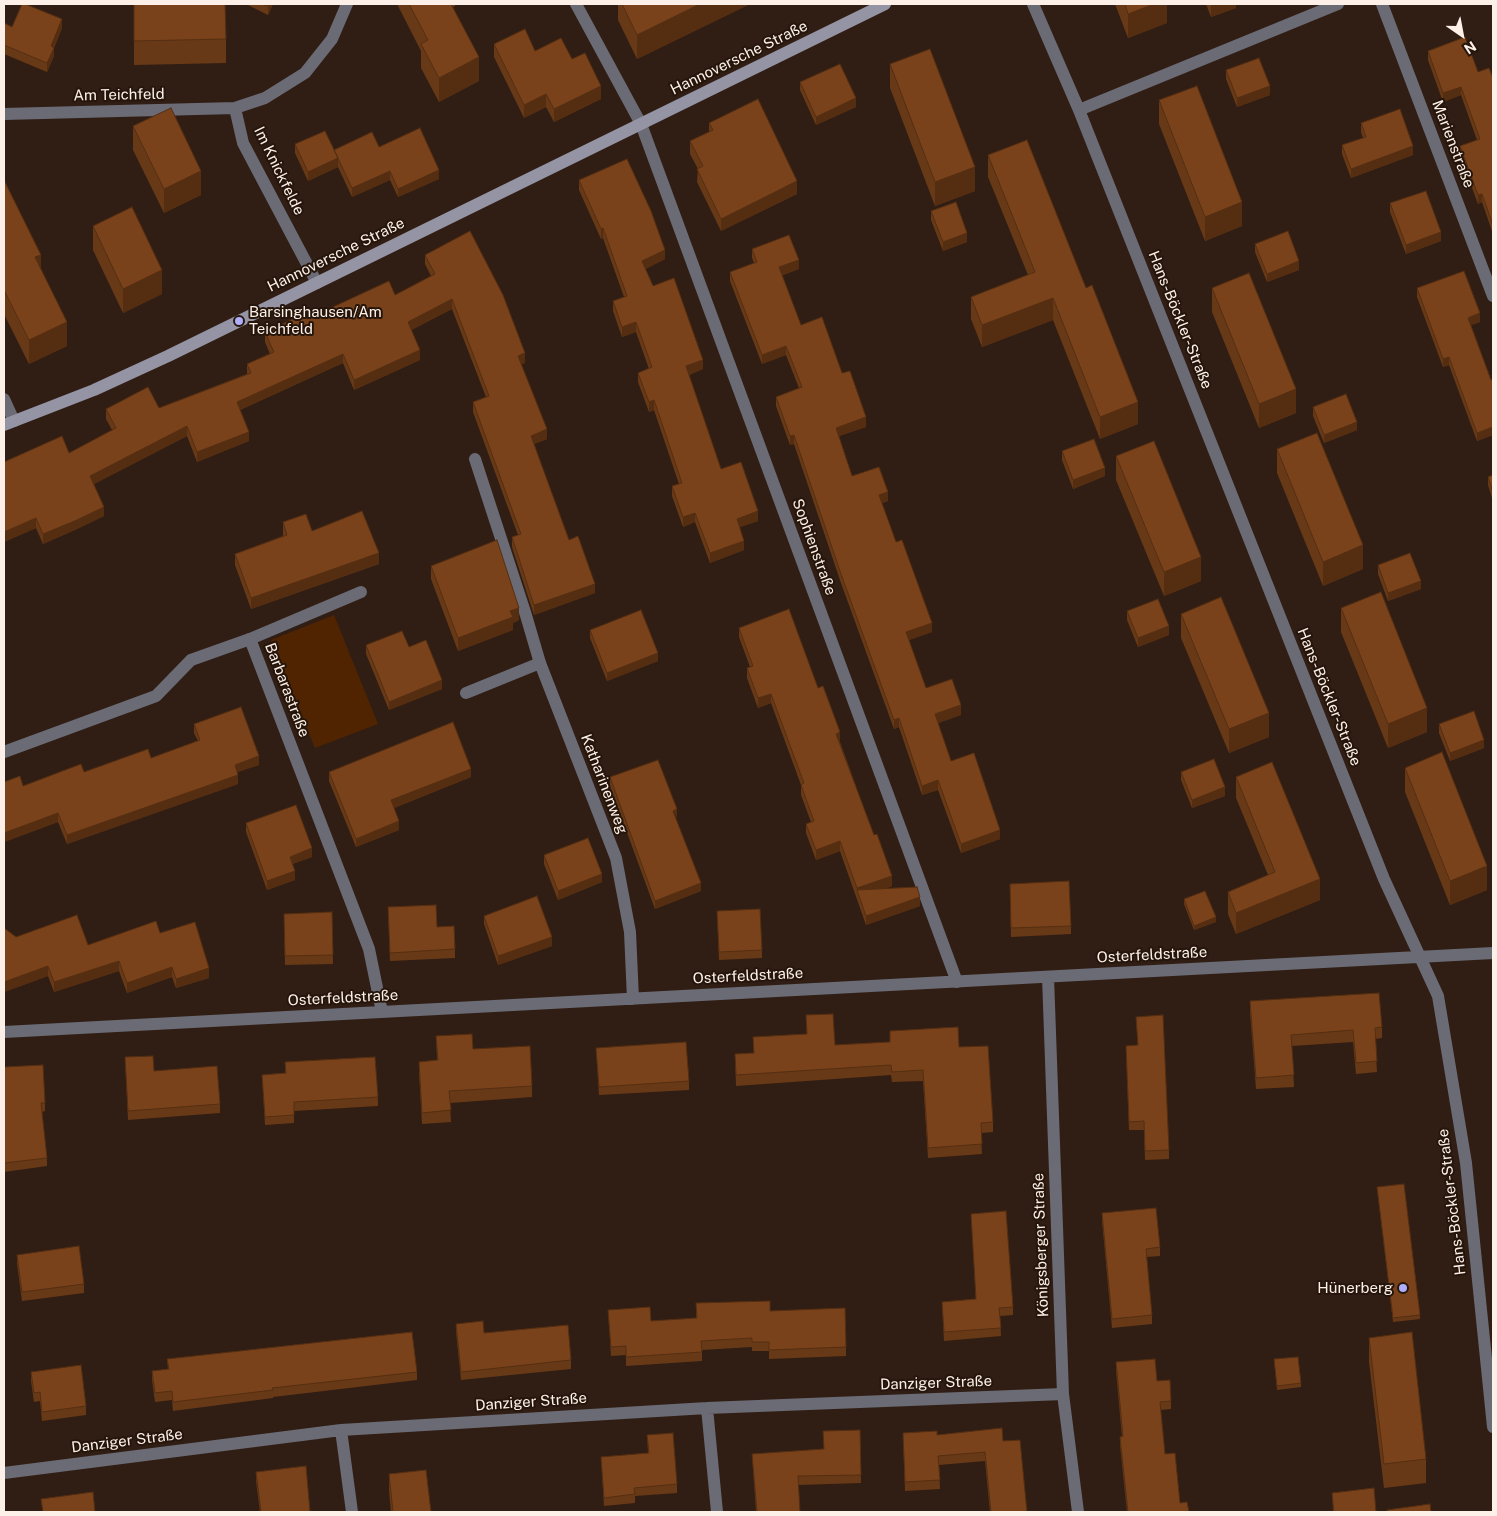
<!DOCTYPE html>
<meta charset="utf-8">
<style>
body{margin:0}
#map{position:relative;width:1497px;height:1516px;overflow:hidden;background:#301e14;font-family:"Public Sans",sans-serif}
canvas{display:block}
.frame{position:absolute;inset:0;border:5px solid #fcf0e8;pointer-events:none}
.north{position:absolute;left:1437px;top:10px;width:50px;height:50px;-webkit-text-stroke:4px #25150a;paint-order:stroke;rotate:147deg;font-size:14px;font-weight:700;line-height:20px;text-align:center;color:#fcf0e8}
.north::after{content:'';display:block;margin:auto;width:18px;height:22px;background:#fcf0e8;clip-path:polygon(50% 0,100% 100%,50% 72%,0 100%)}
</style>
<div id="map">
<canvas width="1497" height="1516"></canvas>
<div class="frame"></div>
<div class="north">N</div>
</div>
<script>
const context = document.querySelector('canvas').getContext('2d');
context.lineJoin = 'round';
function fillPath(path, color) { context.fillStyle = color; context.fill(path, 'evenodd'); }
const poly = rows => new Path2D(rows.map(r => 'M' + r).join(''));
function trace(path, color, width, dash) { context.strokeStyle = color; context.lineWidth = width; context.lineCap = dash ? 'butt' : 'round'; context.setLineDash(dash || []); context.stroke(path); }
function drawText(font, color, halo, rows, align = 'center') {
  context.font = font + ' "Public Sans",sans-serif'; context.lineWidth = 4; context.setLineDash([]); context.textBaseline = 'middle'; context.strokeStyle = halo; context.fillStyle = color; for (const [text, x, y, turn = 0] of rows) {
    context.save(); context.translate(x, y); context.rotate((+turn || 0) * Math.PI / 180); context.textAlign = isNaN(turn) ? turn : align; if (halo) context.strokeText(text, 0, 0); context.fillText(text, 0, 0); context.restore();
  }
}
fillPath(poly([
 [334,615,378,724,315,748,271,640]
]), '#502400');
trace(poly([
 [475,459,525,612,540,663],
 [250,639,361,592]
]), '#6b6b75', 12);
trace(poly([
 [576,4,641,124,957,982],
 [1033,4,1079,110,1384,879,1438,996,1466,1163,1493,1427],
 [1382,4,1493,296],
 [235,108,243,143,317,283],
 [1079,110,1338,4],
 [4,114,235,108,265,98,305,73,332,39,347,4],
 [4,399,14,421],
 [466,693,540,663,616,858,630,932,633,999],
 [4,752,156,696,191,660,250,639,369,949,382,1012],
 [1048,977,1063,1394,1078,1512],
 [4,1032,1493,953],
 [707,1408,717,1512],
 [341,1430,352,1512],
 [4,1473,341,1430,707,1408,1063,1394]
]), '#6b6b75', 12);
trace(poly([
 [4,425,94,390,168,356,885,4]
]), '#9494a4', 12);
fillPath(poly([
 [134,4,226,39,226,63,134,65],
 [246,4,273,4,268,15],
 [397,4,455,4,455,6,453,7,479,81,439,102,421,68,421,51],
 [618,4,750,4,637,59,618,20],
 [1115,4,1167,4,1167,23,1128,38],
 [1206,4,1236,4,1236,8,1211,17],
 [4,23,12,27,62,28,54,48,54,56,47,72,4,54],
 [494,44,535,51,572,59,601,99,554,122,546,107,524,118,494,57],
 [1428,51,1493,78,1493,234,1482,202,1478,204,1460,155,1460,146,1477,140,1461,95,1443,102,1428,60],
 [890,64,975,191,935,206,890,88],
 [1226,70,1270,95,1237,107,1226,79],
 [800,82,856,107,816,125,800,90],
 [1159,100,1242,226,1205,241,1159,124],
 [709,123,797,194,721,231,697,182,698,169,690,154,690,141,709,132],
 [1361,123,1413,155,1351,178,1342,154,1342,145,1363,138,1361,132],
 [133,126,201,195,164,213,133,150],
 [295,144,334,150,439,179,398,197,390,180,352,197,338,167,308,181,295,153],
 [988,155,1138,424,1100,439,1053,320,982,347,971,319,971,297,1028,275,988,177],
 [4,180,41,270,67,346,29,364,4,314],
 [579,180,665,259,645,269,653,286,703,369,689,375,721,469,758,521,740,527,744,550,710,563,695,522,683,527,672,496,672,486,679,484,654,410,649,412,638,382,638,373,649,369,636,332,622,337,613,311,613,301,624,297,603,238,601,239,579,190],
 [1390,203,1441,241,1406,254,1390,212],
 [931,211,967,242,943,251,931,220],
 [93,226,162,294,123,313,93,250],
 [1255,244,1299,270,1267,282,1255,252],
 [752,249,799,269,782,275,801,325,842,373,866,427,839,436,852,476,888,501,882,503,896,542,932,632,909,640,926,688,961,715,938,723,951,761,1000,839,961,853,938,790,922,795,899,727,894,729,841,583,794,444,790,445,776,406,776,397,799,388,786,355,762,364,730,281,730,272,754,263,752,258],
 [425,255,525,363,521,364,547,439,534,444,569,540,595,593,534,615,512,547,512,537,518,535,473,412,473,402,486,397,452,309,411,330,420,360,354,390,343,363,240,410,249,441,197,462,187,436,94,484,104,516,77,529,43,544,36,528,4,542,4,462,69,453,112,430,106,419,106,409,159,408,247,374,247,364,270,354,265,342,265,332,307,319,395,295,431,276,425,264],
 [1212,288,1296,413,1259,428,1212,312],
 [1417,288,1480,322,1471,325,1491,380,1493,379,1493,435,1477,441,1449,365,1443,367,1417,297],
 [1313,407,1357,430,1324,443,1313,416],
 [1277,449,1363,569,1323,586,1277,473],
 [1062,451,1105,476,1073,489,1062,460],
 [1116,456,1201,581,1164,596,1116,480],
 [1493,475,1493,501,1488,485,1488,477],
 [283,522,379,564,251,609,235,565,235,554,283,536],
 [1378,565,1421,589,1388,601,1378,574],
 [431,566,519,620,513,623,513,630,458,651,431,579],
 [1341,608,1427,732,1388,748,1341,632],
 [1127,611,1169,635,1138,647,1127,620],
 [1181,614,1269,737,1229,753,1181,638],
 [739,628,818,688,840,742,892,886,885,889,920,906,866,925,840,851,816,860,806,833,806,824,811,822,801,795,801,785,771,703,758,708,747,678,747,668,750,667,739,637],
 [590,630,658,661,607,681,590,638],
 [366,645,409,647,442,689,389,710,366,654],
 [194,724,259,765,237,772,238,784,67,844,58,822,4,842,4,782,23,786,151,758,198,741,194,733],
 [1439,724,1484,748,1450,761,1439,733],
 [1405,768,1487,890,1450,905,1405,792],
 [329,772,471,777,394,808,399,830,356,847,329,781],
 [1181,772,1225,796,1192,808,1181,780],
 [610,777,701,891,655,909,610,786],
 [1236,777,1320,900,1236,934,1228,914,1228,892,1268,875,1236,798],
 [246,823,312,857,292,864,295,880,267,890,246,832],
 [544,855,602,882,558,900,544,864],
 [1010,892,1071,926,1071,934,1011,937],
 [1184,899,1216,922,1194,930,1184,904],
 [388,907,437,927,455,949,455,958,390,961],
 [717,911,762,950,762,958,719,960],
 [332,912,333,964,285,965,284,914],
 [484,916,552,946,498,965,484,924],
 [4,928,16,937,88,945,160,933,209,978,176,988,172,977,127,993,119,971,54,992,48,976,4,992],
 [1250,1001,1382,1027,1382,1038,1375,1039,1377,1072,1356,1074,1353,1042,1292,1046,1294,1087,1256,1089,1250,1012],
 [806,1015,835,1045,890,1042,890,1031,959,1047,993,1122,993,1132,981,1133,982,1154,928,1158,923,1081,892,1082,891,1075,736,1086,735,1054,754,1053,753,1037,807,1034],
 [1136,1017,1169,1150,1169,1159,1145,1160,1144,1130,1129,1130,1126,1046,1138,1045],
 [436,1036,473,1049,532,1086,532,1097,450,1103,451,1122,422,1124,419,1073,419,1062,437,1060],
 [596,1048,689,1081,689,1090,599,1095],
 [125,1057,154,1071,220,1104,220,1113,128,1120],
 [285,1062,378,1097,378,1106,294,1111,294,1123,265,1125,262,1075,285,1073],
 [4,1067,45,1103,45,1111,42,1112,47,1158,47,1166,4,1172],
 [1377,1187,1420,1315,1420,1319,1393,1322],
 [1102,1213,1160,1247,1160,1256,1146,1257,1152,1315,1152,1324,1112,1328,1102,1221],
 [971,1214,1013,1307,1013,1315,1000,1316,1001,1336,944,1341,942,1302,976,1299],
 [17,1255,84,1284,84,1293,22,1301,17,1264],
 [696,1303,770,1311,846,1347,846,1356,769,1359,769,1351,752,1351,752,1347,702,1350,702,1361,626,1366,626,1355,611,1356,608,1310,651,1321,696,1318],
 [456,1324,571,1360,571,1369,461,1380,456,1332],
 [1369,1338,1426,1459,1426,1483,1384,1488,1369,1362],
 [167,1359,417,1372,417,1380,273,1397,273,1398,173,1411,172,1400,155,1402,152,1380,152,1371,168,1369],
 [1274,1359,1301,1383,1301,1387,1277,1390],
 [1116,1362,1157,1381,1171,1401,1171,1409,1160,1410,1165,1454,1180,1503,1189,1512,1127,1512,1120,1445,1120,1437,1122,1437,1116,1371],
 [31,1372,86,1406,86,1415,42,1421,40,1401,34,1402,31,1381],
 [860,1430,861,1483,798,1485,800,1512,756,1512,752,1454,823,1449],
 [903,1433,937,1435,1003,1441,1027,1512,990,1512,985,1461,939,1465,940,1489,905,1491],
 [647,1435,677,1484,677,1493,635,1496,635,1503,604,1506,601,1457,648,1453],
 [256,1472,310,1512,260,1512,256,1481],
 [389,1474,431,1512,391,1512,389,1491],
 [1332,1493,1376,1512,1333,1512]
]), '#683916');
fillPath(poly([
 [269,4,273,4,268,15,268,6],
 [700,4,750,4,637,59,637,35],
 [1154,4,1167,4,1167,23,1128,38,1128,14],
 [1211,4,1236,4,1236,8,1211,17],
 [62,19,62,28,51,55,51,46],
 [54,48,54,56,47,72,47,63],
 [479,57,479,81,439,102,439,78],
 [601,86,601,99,554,122,554,109],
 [1270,86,1270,95,1237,107,1237,98],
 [1461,87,1461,95,1443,102,1443,93],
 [546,94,546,107,524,118,524,105],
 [856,98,856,107,816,125,816,117],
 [1413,146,1413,155,1351,178,1351,169],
 [338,158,338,167,308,181,308,172],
 [975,167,975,191,935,206,935,182],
 [439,170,439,179,398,197,398,189],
 [201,171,201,195,164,213,164,189],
 [390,171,390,180,352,197,352,188],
 [797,181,797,194,721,231,721,219],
 [1482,194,1482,202,1478,204,1478,195],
 [1242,202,1242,226,1205,241,1205,217],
 [603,228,603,238,601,239,601,229],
 [1441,232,1441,241,1406,254,1406,245],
 [967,233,967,242,943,251,943,242],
 [665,250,665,259,642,271,642,261],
 [41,255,41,279,35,257],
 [799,260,799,269,779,277,779,267],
 [1299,261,1299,270,1267,282,1267,274],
 [162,270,162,294,123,313,123,289],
 [1053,298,1053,320,982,347,982,325],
 [452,299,452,309,408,332,408,322],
 [1480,313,1480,322,1468,326,1468,318],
 [67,322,67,346,29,364,29,340],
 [636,322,636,332,622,337,622,327],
 [786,346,786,355,762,364,762,355],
 [420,350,420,360,354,390,354,380],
 [525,353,525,363,518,365,518,356],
 [343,354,343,363,237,411,237,402],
 [1449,357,1449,365,1443,367,1443,359],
 [703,360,703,369,686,376,686,366],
 [1296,389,1296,413,1259,428,1259,404],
 [654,400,654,410,649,412,649,402],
 [1138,402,1138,424,1100,439,1100,417],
 [866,417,866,427,836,437,836,428],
 [1357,422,1357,430,1324,443,1324,435],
 [187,426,187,436,90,486,90,476],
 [1493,427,1493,435,1477,441,1477,433],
 [547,429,547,439,531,445,531,436],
 [249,432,249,441,197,462,197,452],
 [794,435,794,444,790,445,790,436],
 [1105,468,1105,476,1073,489,1073,480],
 [888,492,888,501,879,504,879,495],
 [104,507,104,516,77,529,43,544,43,534],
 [758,511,758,521,737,528,737,519],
 [695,513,695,522,683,527,683,517],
 [36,518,36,528,4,542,4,532],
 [744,541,744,550,710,563,710,553],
 [1363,545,1363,569,1323,586,1323,562],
 [379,553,379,564,251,609,251,598],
 [1201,557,1201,581,1164,596,1164,572],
 [1421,581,1421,589,1388,601,1388,593],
 [595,584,595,593,534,615,534,605],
 [519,608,519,620,513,623,513,630,458,651,458,638,510,611],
 [932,623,932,632,906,641,906,632],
 [1169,626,1169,635,1138,647,1138,638],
 [658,653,658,661,607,681,607,673],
 [442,680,442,689,389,710,389,702],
 [771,694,771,703,758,708,758,698],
 [961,705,961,715,935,724,935,714],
 [1427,708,1427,732,1388,748,1388,724],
 [1269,713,1269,737,1229,753,1229,729],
 [899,718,899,727,894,729,894,720],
 [840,732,840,742,836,744,836,734],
 [1484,740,1484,748,1450,761,1450,753],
 [259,756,259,765,235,773,235,765],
 [471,769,471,777,391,809,391,800],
 [238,775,238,784,67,844,67,835],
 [938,780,938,790,922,795,922,786],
 [1225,787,1225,796,1192,808,1192,800],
 [677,809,677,818,673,811],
 [58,813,58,822,4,842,4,833],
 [399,821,399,830,356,847,356,839],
 [1000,830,1000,839,961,853,961,844],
 [840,841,840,851,816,860,816,850],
 [312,848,312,857,290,865,290,857],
 [1487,866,1487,890,1450,905,1450,881],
 [295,871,295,880,267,890,267,881],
 [602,874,602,882,558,900,558,891],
 [892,876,892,886,860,897,857,890,857,898,857,888],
 [1320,879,1320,900,1236,934,1236,913],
 [701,883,701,891,655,909,655,901],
 [920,897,920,906,866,925,866,916],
 [1216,917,1216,922,1194,930,1194,926],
 [552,937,552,946,498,965,498,956],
 [119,961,119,971,54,992,54,982],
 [48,966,48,976,4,992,4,982],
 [172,967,172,977,127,993,127,983],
 [209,968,209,978,176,988,176,979]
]), '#552e12');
const building = poly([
 [22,4,25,4,62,19,51,46,54,48,47,63,4,45,4,23,12,27,22,4],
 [134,4,225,4,226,39,134,41,134,4],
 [262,4,269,4,268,6,262,4],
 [409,4,451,4,479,57,439,78,421,44,428,40,409,4],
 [622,4,700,4,637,35,622,4],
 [1125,4,1154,4,1128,14,1125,4],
 [525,29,535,51,561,38,572,59,585,53,601,86,554,109,546,94,524,105,494,44,525,29],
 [1465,37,1478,72,1489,68,1493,78,1493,225,1482,194,1478,195,1460,146,1480,139,1461,87,1443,93,1428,51,1465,37],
 [930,49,975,167,935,182,890,64,930,49],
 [1259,58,1270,86,1237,98,1226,70,1259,58],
 [840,64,856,98,816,117,800,82,840,64],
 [1197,86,1242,202,1205,217,1159,100,1197,86],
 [758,99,797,181,721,219,697,169,703,166,690,141,713,130,709,123,758,99],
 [171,108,201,171,164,189,133,126,171,108],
 [1400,109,1413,146,1351,169,1342,145,1366,137,1361,123,1400,109],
 [420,128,439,170,398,189,390,171,352,188,334,150,372,132,379,147,420,128],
 [325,131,338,158,308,172,295,144,325,131],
 [1027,140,1086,288,1092,285,1138,402,1100,417,1053,298,982,325,971,297,1035,272,988,155,1027,140],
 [627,159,651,211,665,250,642,261,653,286,674,278,703,360,686,366,721,469,741,462,758,511,737,519,744,541,710,553,695,513,683,517,672,486,682,483,654,400,649,402,638,373,652,367,636,322,622,327,613,301,627,296,603,228,601,229,579,180,627,159],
 [4,180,41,255,35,257,67,322,29,340,4,290,4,180],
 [1426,191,1441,232,1406,245,1390,203,1426,191],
 [956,202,967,233,943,242,931,211,956,202],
 [132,207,162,270,123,289,93,226,132,207],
 [470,231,503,295,525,353,518,356,547,429,531,436,569,540,578,536,595,584,534,605,512,537,521,534,473,402,489,396,452,299,408,322,420,350,354,380,343,354,237,402,249,432,197,452,187,426,90,476,104,507,77,520,43,534,36,518,4,532,4,462,62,436,69,453,116,428,106,409,148,387,159,408,251,373,247,364,274,352,265,332,304,314,307,319,389,281,395,295,435,274,425,255,470,231],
 [1288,231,1299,261,1267,274,1255,244,1288,231],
 [789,235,799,260,779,267,801,325,822,317,842,373,850,371,866,417,836,428,852,476,879,467,888,492,879,495,896,542,902,540,932,623,906,632,926,688,952,679,961,705,935,714,951,761,974,753,1000,830,961,844,938,780,922,786,899,718,894,720,841,574,794,435,790,436,776,397,802,387,786,346,762,355,730,272,757,262,752,249,789,235],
 [1464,271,1480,313,1468,318,1491,380,1493,379,1493,427,1477,433,1449,357,1443,359,1417,288,1464,271],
 [1249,273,1296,389,1259,404,1212,288,1249,273],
 [1346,394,1357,422,1324,435,1313,407,1346,394],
 [1317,433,1363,545,1323,562,1277,449,1317,433],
 [1094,439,1105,468,1073,480,1062,451,1094,439],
 [1154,441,1201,557,1164,572,1116,456,1154,441],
 [1493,475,1493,492,1488,477,1493,475],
 [362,511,379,553,251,598,235,554,287,535,283,522,306,514,312,531,362,511],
 [497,540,519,608,510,611,513,617,458,638,431,566,497,540],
 [1410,553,1421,581,1388,593,1378,565,1410,553],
 [1381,592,1427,708,1388,724,1341,608,1381,592],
 [1221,597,1269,713,1229,729,1181,614,1221,597],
 [1158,599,1169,626,1138,638,1127,611,1158,599],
 [789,609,818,688,823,686,840,732,836,734,874,835,877,834,892,876,857,888,840,841,816,850,806,824,814,821,801,785,804,783,771,694,758,698,747,668,753,666,739,628,789,609],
 [641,610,658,653,607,673,590,630,641,610],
 [402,631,409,647,426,640,442,680,389,702,366,645,402,631],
 [241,707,259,756,235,765,238,775,67,835,58,813,4,833,4,782,20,776,23,786,81,764,84,772,148,749,151,758,200,740,194,724,241,707],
 [1474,711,1484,740,1450,753,1439,724,1474,711],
 [453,722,471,769,391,800,399,821,356,839,329,772,453,722],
 [1442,752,1487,866,1450,881,1405,768,1442,752],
 [1214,759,1225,787,1192,800,1181,772,1214,759],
 [658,760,677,809,673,811,701,883,655,901,610,777,658,760],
 [1272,762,1320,879,1236,913,1228,892,1275,872,1236,777,1272,762],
 [296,805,312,848,290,857,295,871,267,881,246,823,296,805],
 [588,838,602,874,558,891,544,855,588,838],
 [1069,881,1071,926,1011,928,1010,884,1069,881],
 [917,887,920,897,866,916,857,890,917,887],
 [1205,891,1216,917,1194,926,1184,899,1205,891],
 [537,896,552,937,498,956,484,916,537,896],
 [436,905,437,927,454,926,455,949,390,953,388,907,436,905],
 [760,909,762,950,719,952,717,911,760,909],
 [332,912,333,955,285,956,284,914,332,912],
 [77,915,88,945,156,921,160,933,195,922,209,968,176,979,172,967,127,983,119,961,54,982,48,966,4,982,4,928,16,937,77,915],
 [1379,993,1382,1027,1375,1028,1377,1061,1356,1063,1353,1030,1291,1035,1294,1075,1256,1078,1250,1001,1379,993],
 [833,1014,835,1045,890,1042,890,1031,958,1027,959,1047,988,1046,993,1122,981,1123,982,1144,928,1148,923,1070,892,1072,891,1065,736,1075,735,1054,754,1053,753,1037,807,1034,806,1015,833,1014],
 [1163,1015,1169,1150,1145,1151,1144,1121,1129,1122,1126,1046,1138,1045,1136,1017,1163,1015],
 [472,1034,473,1049,530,1046,532,1086,449,1091,451,1110,422,1113,419,1062,438,1060,436,1036,472,1034],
 [686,1042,689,1081,599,1087,596,1048,686,1042],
 [153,1056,154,1071,217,1066,220,1104,128,1111,125,1057,153,1056],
 [375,1057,378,1097,294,1102,294,1115,265,1117,262,1075,286,1073,285,1062,375,1057],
 [43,1065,45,1103,41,1103,47,1158,4,1163,4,1067,43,1065],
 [1404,1184,1420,1315,1393,1318,1377,1187,1404,1184],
 [1156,1208,1160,1247,1146,1249,1152,1315,1112,1319,1102,1213,1156,1208],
 [1006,1211,1013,1307,999,1308,1001,1328,944,1332,942,1302,976,1299,971,1214,1006,1211],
 [79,1246,84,1284,22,1292,17,1255,79,1246],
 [770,1301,770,1311,845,1308,846,1347,769,1350,769,1342,752,1342,752,1338,701,1341,702,1352,626,1357,626,1346,611,1347,608,1310,650,1307,651,1321,697,1318,696,1303,770,1301],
 [483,1321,484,1333,568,1325,571,1360,461,1372,456,1324,483,1321],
 [412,1332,417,1372,272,1388,273,1390,173,1402,172,1391,155,1393,152,1371,169,1369,167,1359,412,1332],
 [1412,1332,1426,1459,1384,1464,1369,1338,1412,1332],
 [1298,1357,1301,1383,1277,1386,1274,1359,1298,1357],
 [1155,1359,1157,1381,1170,1380,1171,1401,1160,1402,1165,1454,1175,1453,1180,1503,1187,1502,1189,1512,1128,1512,1120,1437,1123,1436,1116,1362,1155,1359],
 [81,1365,86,1406,42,1412,40,1392,34,1393,31,1372,81,1365],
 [1002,1428,1003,1441,1020,1440,1027,1512,991,1512,985,1452,938,1456,940,1480,905,1482,903,1433,937,1431,937,1435,1002,1428],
 [860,1430,861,1475,798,1476,800,1512,757,1512,752,1454,824,1449,823,1431,860,1430],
 [673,1433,677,1484,634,1488,635,1494,604,1498,601,1457,649,1453,647,1435,673,1433],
 [306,1466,310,1512,261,1512,256,1472,306,1466],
 [426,1470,431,1512,393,1512,389,1474,426,1470],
 [1374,1488,1376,1512,1334,1512,1332,1493,1374,1488],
 [93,1492,95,1512,43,1512,41,1499,93,1492],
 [1430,1504,1431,1512,1387,1512,1387,1510,1430,1504]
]);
fillPath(building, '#79421a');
trace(building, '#552e12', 1);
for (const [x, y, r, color] of [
 [239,321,5,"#aeaefa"],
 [1403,1288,5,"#aeaefa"]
]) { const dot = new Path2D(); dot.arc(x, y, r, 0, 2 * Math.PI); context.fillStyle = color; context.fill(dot); trace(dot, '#25150a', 2); }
drawText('15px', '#fcf0e8', '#25150a', [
 ["Hannoversche Straße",739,58,-26],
 ["Am Teichfeld",119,95,-1],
 ["Marienstraße",1453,144,69],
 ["Im Knickfelde",279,171,64],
 ["Hannoversche Straße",336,255,-26],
 ["Hans-Böckler-Straße",1180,320,68],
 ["Sophienstraße",814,547,70],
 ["Barbarastraße",287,690,69],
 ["Hans-Böckler-Straße",1329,697,68],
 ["Katharinenweg",604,784,69],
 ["Osterfeldstraße",1152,955,-3],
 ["Osterfeldstraße",748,976,-3],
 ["Osterfeldstraße",343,998,-3],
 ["Hans-Böckler-Straße",1452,1202,-97],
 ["Königsberger Straße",1041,1245,-92],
 ["Danziger Straße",936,1383,-2],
 ["Danziger Straße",531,1402,-4],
 ["Danziger Straße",127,1441,-7]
]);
drawText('15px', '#fcf0e8', '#25150a', [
 ["Barsinghausen/Am",249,312],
 ["Teichfeld",249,329],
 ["Hünerberg",1393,1288,"right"]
], 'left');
</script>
